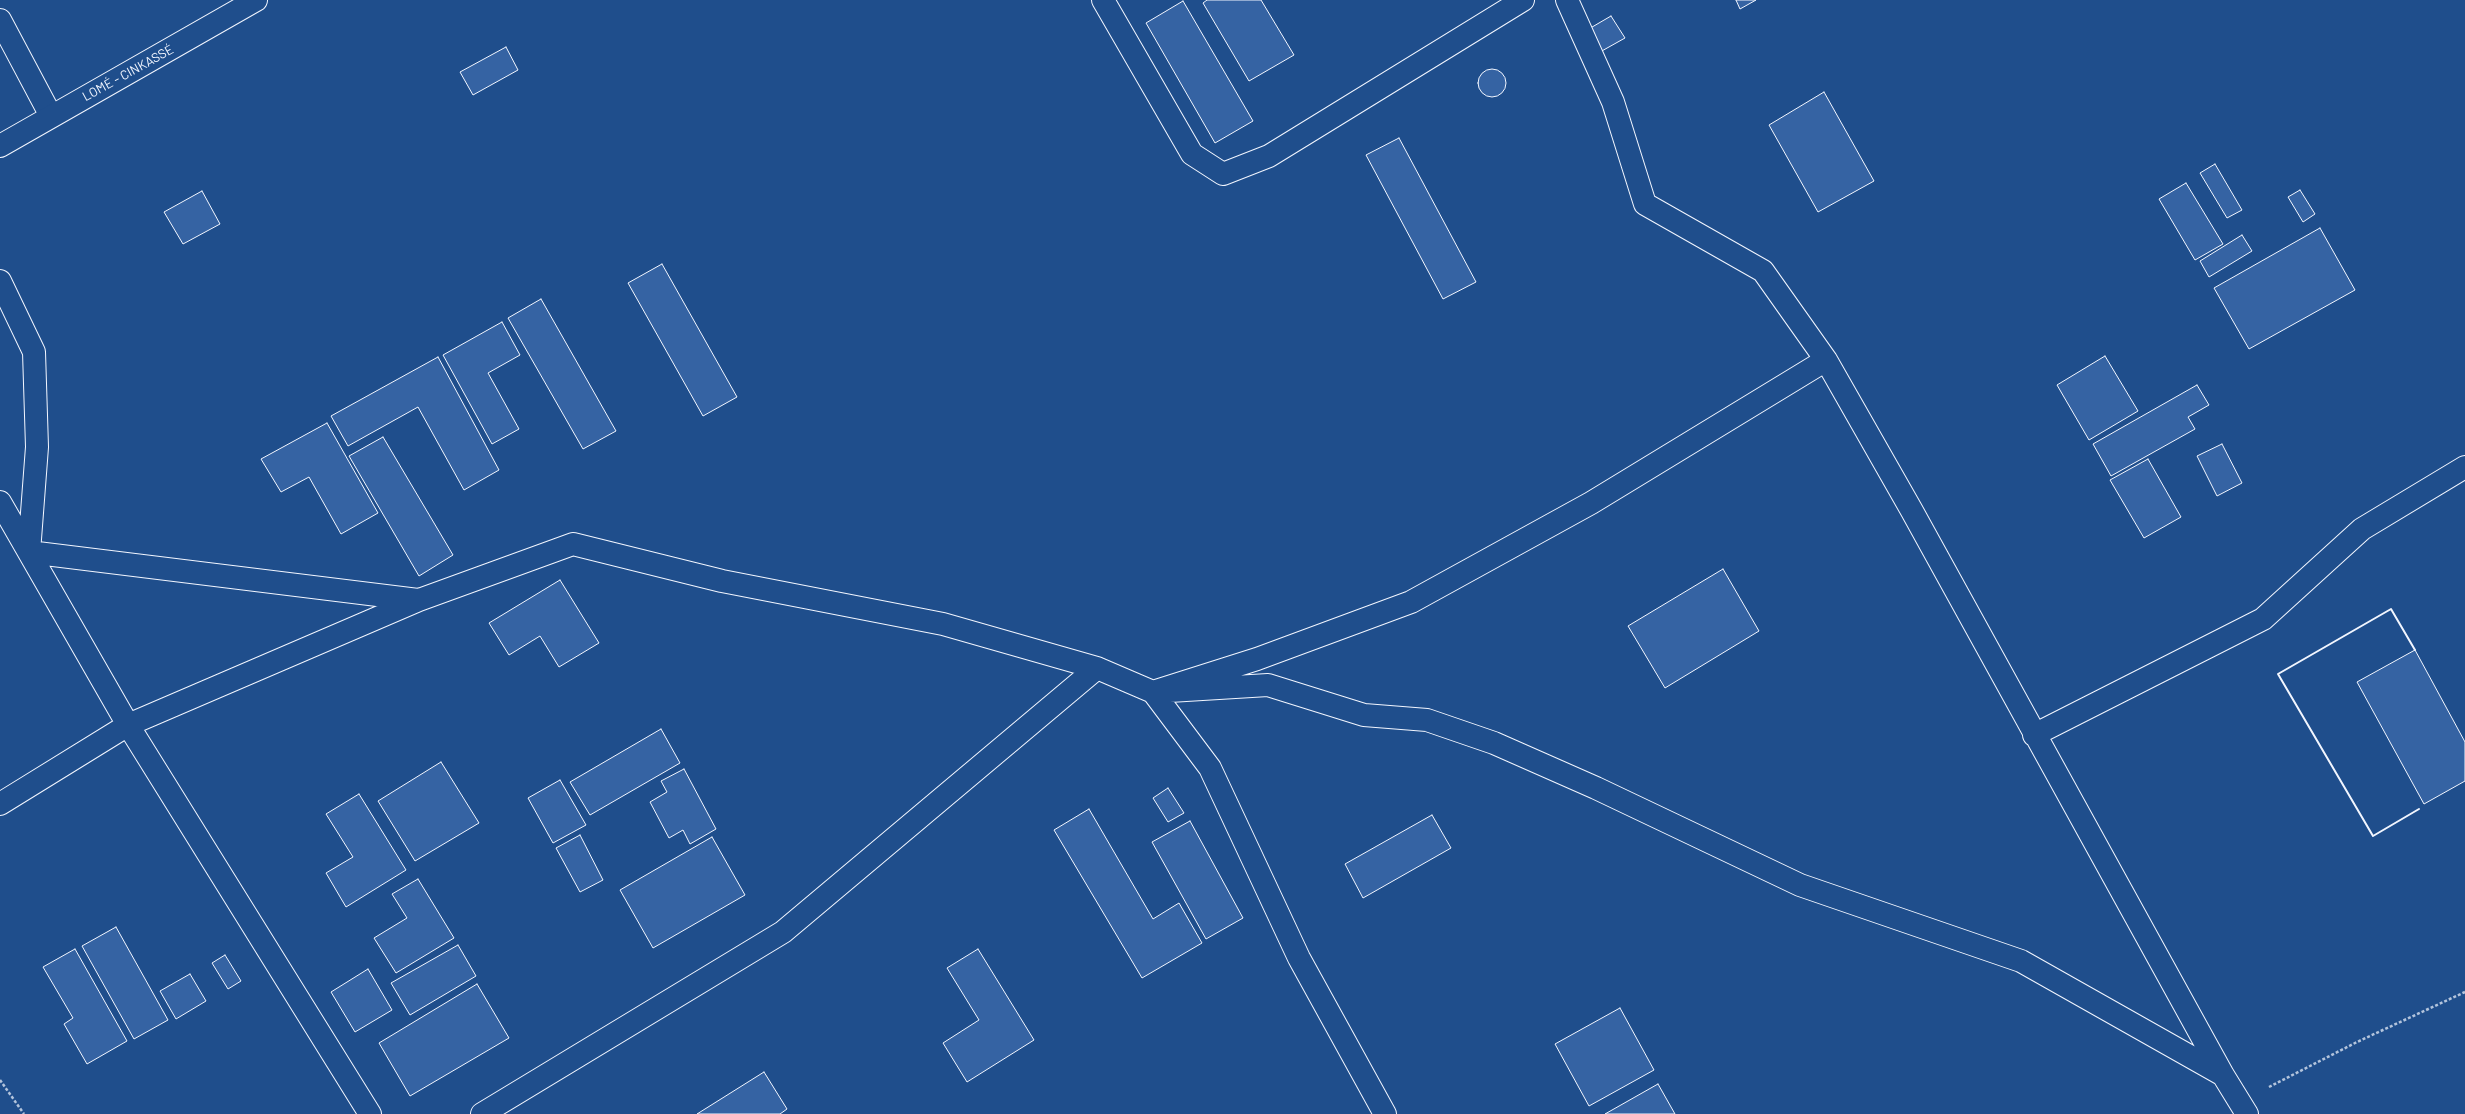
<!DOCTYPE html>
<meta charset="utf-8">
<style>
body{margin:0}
canvas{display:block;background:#1f4e8c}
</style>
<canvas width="2465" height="1114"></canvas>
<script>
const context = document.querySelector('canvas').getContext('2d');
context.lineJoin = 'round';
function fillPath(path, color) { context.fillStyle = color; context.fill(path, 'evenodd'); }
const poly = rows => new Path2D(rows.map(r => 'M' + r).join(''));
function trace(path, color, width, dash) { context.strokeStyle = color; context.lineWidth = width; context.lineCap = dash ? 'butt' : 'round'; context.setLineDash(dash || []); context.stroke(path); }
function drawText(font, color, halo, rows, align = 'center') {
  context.font = font + ' Barlow,sans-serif'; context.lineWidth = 3; context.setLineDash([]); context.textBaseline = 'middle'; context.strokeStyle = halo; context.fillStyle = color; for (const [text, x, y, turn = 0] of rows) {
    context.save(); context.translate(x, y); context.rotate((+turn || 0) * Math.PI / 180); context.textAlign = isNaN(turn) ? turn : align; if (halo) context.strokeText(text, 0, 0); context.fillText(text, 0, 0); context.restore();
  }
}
const building = poly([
 [1207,0,1261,0,1294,55,1249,81,1203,3,1207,0],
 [1736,0,1756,0,1740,9,1736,0],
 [1183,1,1253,121,1215,143,1146,23,1183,1],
 [1611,16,1625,38,1600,52,1587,30,1611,16],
 [506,47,518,70,473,95,460,72,506,47],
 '1478 83a14 14 0 1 1 28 0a14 14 0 1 1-28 0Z',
 [1824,92,1874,181,1818,212,1769,125,1824,92],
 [1399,138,1476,282,1443,299,1366,155,1399,138],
 [2215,164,2242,210,2227,218,2200,173,2215,164],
 [2186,183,2223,244,2195,260,2159,199,2186,183],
 [2300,190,2315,214,2303,222,2288,197,2300,190],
 [202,191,220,224,183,244,164,212,202,191],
 [2320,228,2355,290,2249,349,2214,288,2320,228],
 [2242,235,2252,251,2209,277,2200,261,2242,235],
 [662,264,737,397,703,416,628,283,662,264],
 [541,299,616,431,583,449,508,318,541,299],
 [502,322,520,355,488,373,519,429,492,444,443,355,502,322],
 [2105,356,2138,411,2089,440,2057,385,2105,356],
 [438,357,499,470,464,490,418,407,348,446,331,416,438,357],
 [2197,385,2209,405,2188,417,2195,429,2111,476,2093,444,2197,385],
 [327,423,378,513,341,534,309,477,281,492,261,459,327,423],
 [383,437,453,555,419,576,349,456,383,437],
 [2222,444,2242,483,2217,496,2197,456,2222,444],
 [2148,459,2181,517,2144,538,2110,480,2148,459],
 [1723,569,1759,631,1665,688,1628,626,1723,569],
 [560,580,599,643,559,667,540,636,509,655,489,623,560,580],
 [2415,650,2465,742,2465,781,2424,804,2357,682,2415,650],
 [661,729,680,763,590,815,570,782,661,729],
 [441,762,479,823,415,861,378,801,441,762],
 [684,769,716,829,690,844,683,830,669,838,650,802,667,792,661,781,684,769],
 [560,780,586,825,553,843,528,798,560,780],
 [1168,788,1184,813,1168,822,1153,798,1168,788],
 [359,794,406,870,346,907,326,873,353,857,326,814,359,794],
 [1089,809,1153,919,1179,903,1202,943,1142,978,1054,830,1089,809],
 [1432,815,1451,848,1363,898,1345,864,1432,815],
 [1190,821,1243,918,1206,939,1152,842,1190,821],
 [580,835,603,880,580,892,556,848,580,835],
 [712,837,745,895,653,948,620,890,712,837],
 [418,879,454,938,396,973,374,938,407,918,392,894,418,879],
 [116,927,168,1020,134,1039,82,946,116,927],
 [458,945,476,976,410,1015,391,983,458,945],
 [75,949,127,1041,87,1064,64,1024,73,1018,43,967,75,949],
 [978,949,1034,1040,967,1082,943,1043,979,1020,947,968,978,949],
 [225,955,241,981,228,989,212,963,225,955],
 [368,969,392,1010,355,1032,331,992,368,969],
 [190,974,206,1001,176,1019,160,991,190,974],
 [477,984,509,1038,410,1096,379,1043,477,984],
 [1620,1008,1654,1070,1589,1106,1555,1044,1620,1008],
 [764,1072,787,1109,780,1114,697,1114,764,1072],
 [1658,1084,1675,1114,1605,1114,1658,1084]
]);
fillPath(building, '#3563a3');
trace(building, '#f2f6ff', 1);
const minor = poly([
 [1103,0,1192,154,1223,174,1269,156,1523,0],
 [1567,0,1613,102,1645,204,1763,271,1826,360,1912,511,2223,1075,2247,1114],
 [0,20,51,116],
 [0,281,34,352,37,447,29,552,418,600],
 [0,502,128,725,370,1114],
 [2034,735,2263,619,2362,529,2465,467],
 [0,804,128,725,419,600,573,544,722,581,943,624,1097,668,1153,692,1268,685,1364,715,1427,720,1494,743,1596,788,1800,885,2021,961,2223,1075],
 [482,1114,783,932,1097,668],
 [1385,1114,1299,958,1210,768,1153,692,1257,659,1411,602,1591,503,1826,360]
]);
const highway = poly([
 [0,146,256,0]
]);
trace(minor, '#f2f6ff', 24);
trace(highway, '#f2f6ff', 24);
trace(poly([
 [0,1080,24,1114],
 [2269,1087,2357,1042,2465,992]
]), '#b3c4dc', 2.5, [3, 2]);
trace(minor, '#1f4e8c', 22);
trace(highway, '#1f4e8c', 22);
trace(poly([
 [2415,650,2391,609,2278,674,2373,836,2419,809]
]), '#f2f6ff', 2);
drawText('13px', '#f2f6ff', '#1f4e8c', [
 ["LOMÉ - CINKASSÉ",128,73,-29]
]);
</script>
